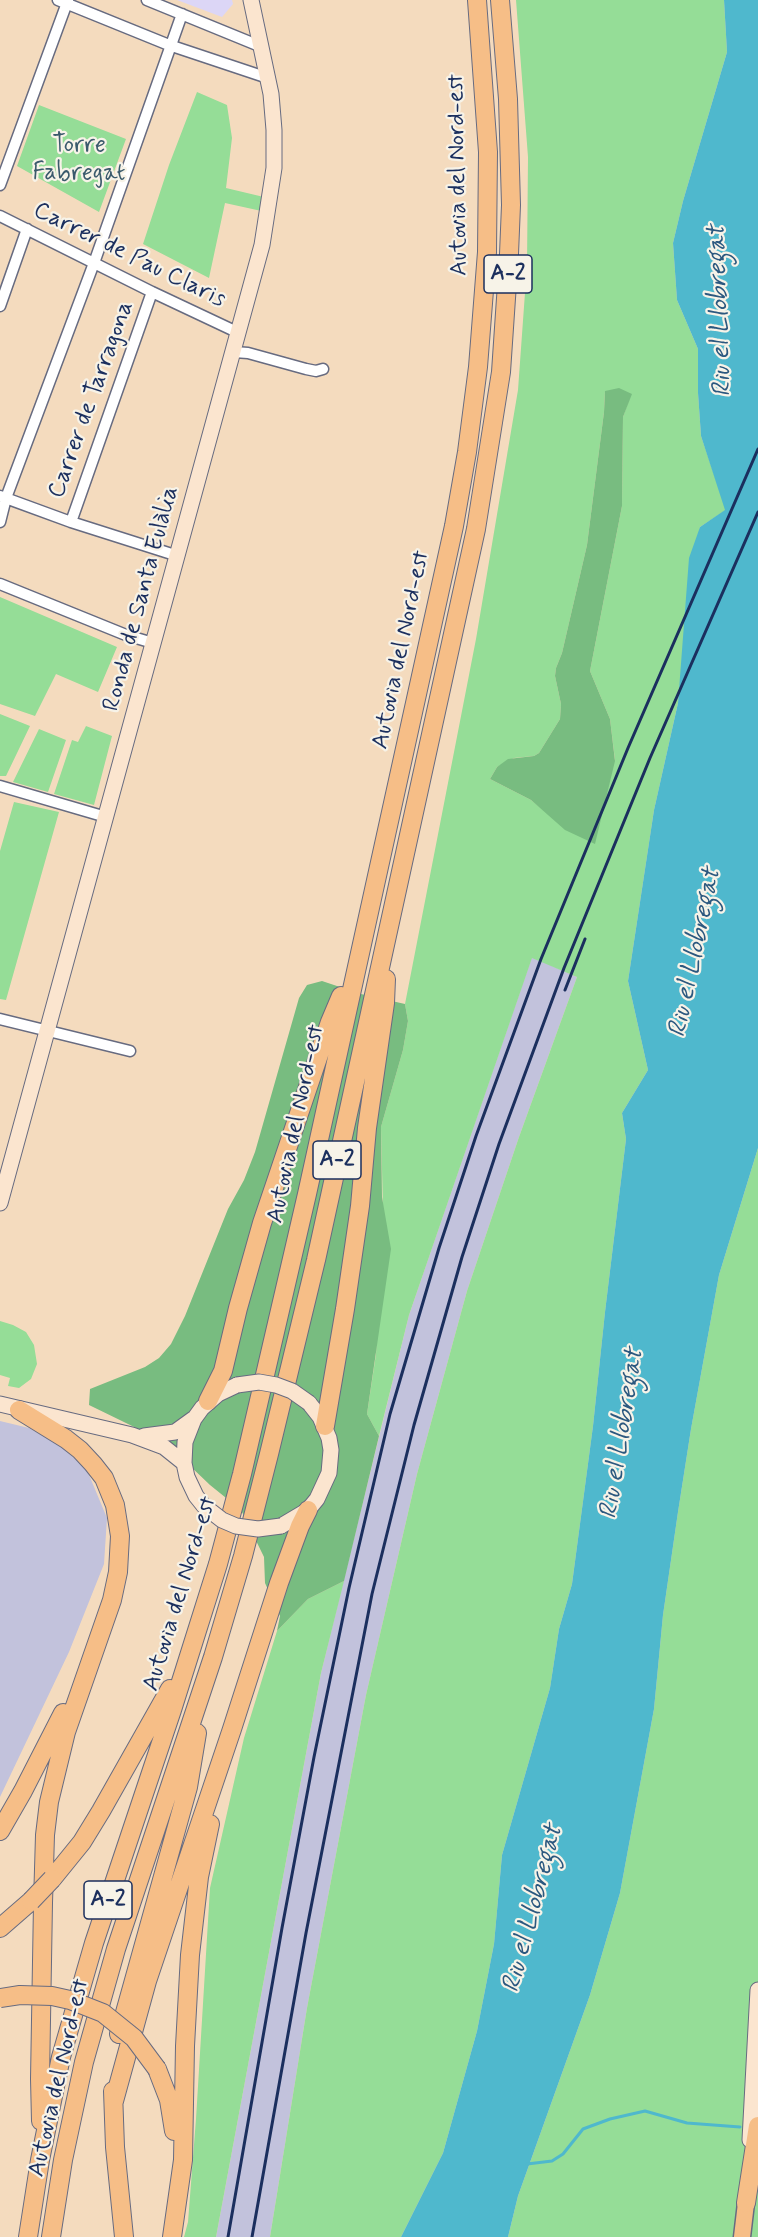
<!DOCTYPE html>
<meta charset="utf-8">
<style>
body{margin:0}
canvas{display:block;background:#f4dbbe}
</style>
<canvas width="758" height="2237"></canvas>
<script>
const context = document.querySelector('canvas').getContext('2d');
context.lineJoin = 'round';
function fillPath(path, color) { context.fillStyle = color; context.fill(path, 'evenodd'); }
const poly = rows => new Path2D(rows.map(r => 'M' + r).join(''));
function trace(path, color, width, dash) { context.strokeStyle = color; context.lineWidth = width; context.lineCap = dash ? 'butt' : 'round'; context.setLineDash(dash || []); context.stroke(path); }
function drawText(font, color, halo, rows, align = 'center') {
  context.font = font + ' Mynerve,sans-serif'; context.lineWidth = 4.5; context.setLineDash([]); context.textBaseline = 'middle'; context.strokeStyle = halo; context.fillStyle = color; for (const [text, x, y, turn = 0] of rows) {
    context.save(); context.translate(x, y); context.rotate((+turn || 0) * Math.PI / 180); context.textAlign = isNaN(turn) ? turn : align; if (halo) context.strokeText(text, 0, 0); context.fillText(text, 0, 0); context.restore();
  }
}
fillPath(poly([
 [177,0,232,0,233,4,222,17]
]), '#dcd6f6');
fillPath(poly([
 [532,957,577,977,519,1137,467,1291,417,1474,366,1695,307,2008,270,2237,216,2237,321,1673,409,1315],
 [0,1421,29,1428,61,1446,87,1470,107,1518,104,1564,69,1652,0,1797]
]), '#c2c2dc');
fillPath(poly([
 [516,0,724,0,727,52,683,201,673,243,677,300,698,349,698,393,701,436,726,510,700,527,678,703,654,810,628,981,648,1070,622,1113,626,1139,605,1312,593,1426,572,1584,559,1629,550,1688,502,1855,494,1944,477,2031,443,2153,401,2237,270,2237,307,2008,366,1695,417,1474,467,1291,519,1137,577,977,532,958,409,1315,379,1436,367,1414,376,1354,383,1211,381,1127,403,1050,408,1021,405,1004,476,639,518,390,527,265,528,157],
 [605,391,631,394,623,417,622,506,590,671,610,719,615,760,542,809,531,800,490,779,497,767,514,758,534,756,539,753,560,719,561,704,555,676,556,668,562,653,587,545,604,412],
 [197,92,227,105,232,138,226,188,268,198,266,212,225,203,209,278,143,244,169,165],
 [39,105,126,139,99,212,17,166],
 [0,597,117,647,98,692,56,674,35,716,0,704],
 [0,714,30,726,6,776,0,776],
 [86,726,112,736,94,805,54,794,72,740,78,742],
 [39,729,66,740,48,792,13,782],
 [14,802,59,812,6,1000,0,999,0,851],
 [758,1148,758,2237,508,2237,518,2196,590,1995,620,1893,654,1709,663,1615,678,1512,691,1429,719,1275],
 [0,1321,13,1325,26,1332,34,1345,37,1364,31,1379,19,1388,8,1386,10,1378,0,1375],
 [344,1581,321,1673,216,2237,184,2237,188,2222,196,2119,210,1888,244,1738,277,1631,308,1599]
]), '#95dd97');
fillPath(poly([
 [619,388,632,394,623,417,622,506,590,671,610,719,615,761,595,844,565,830,531,800,490,779,497,767,508,759,534,756,539,753,560,719,561,704,555,676,556,668,562,653,587,545,604,412,605,391],
 [322,981,361,994,405,1004,408,1021,403,1050,381,1127,382,1197,391,1249,367,1414,379,1436,344,1581,308,1599,277,1631,280,1616,265,1583,264,1557,241,1510,210,1485,165,1442,89,1405,90,1389,145,1367,159,1358,171,1344,185,1316,228,1209,244,1180,255,1152,299,998,307,985]
]), '#78bc80');
fillPath(poly([
 [724,0,758,0,758,1148,719,1275,691,1429,678,1512,663,1615,654,1709,620,1893,590,1995,518,2196,508,2237,401,2237,443,2153,477,2031,494,1944,502,1855,550,1688,559,1629,572,1584,593,1426,605,1312,626,1139,622,1113,648,1070,628,981,654,810,678,703,689,558,700,527,725,510,701,436,698,393,698,349,677,300,673,243,683,201,727,52]
]), '#4fb8cd');
trace(poly([
 [527,2164,552,2161,563,2154,583,2129,610,2119,645,2111,687,2123,740,2127]
]), '#4fb8cd', 3);
const street = poly([
 [58,0,169,45,268,78],
 [147,0,262,47],
 [0,185,68,0],
 [0,216,152,292,239,333],
 [0,306,27,229],
 [234,352,248,353,306,369,316,371,323,369],
 [0,496,71,522,178,556],
 [0,522,6,498,94,263,182,14],
 [71,522,152,292],
 [0,584,126,635,153,643],
 [0,786,106,817],
 [0,1019,130,1051]
]);
const secondary = poly([
 [0,1203,262,245,274,168,274,130,271,94,251,0],
 [0,1404,132,1435,164,1447,184,1463],
 [144,1436,175,1432,193,1419],
 [204,1506,196,1496,187,1477,184,1463,185,1442,194,1419,202,1408,218,1394,237,1385],
 [281,1526,308,1510,317,1499,329,1473,331,1450,329,1438,320,1417,309,1403],
 [750,2140,758,1990]
]);
const primary = poly([
 [742,2237,746,2203]
]);
const highway = poly([
 [208,1401,223,1371,238,1308,262,1223,330,1022,341,996],
 [19,1410,66,1439,80,1450,93,1464,104,1478,115,1505,120,1536,118,1572,112,1600,66,1732,49,1802,45,1835,43,1903,40,2079,41,2121],
 [325,1426,345,1309,360,1206,367,1128,385,1003,386,979],
 [0,1831,23,1791,63,1713],
 [52,1879,82,1842,101,1811,170,1689],
 [0,1928,31,1901],
 [119,2034,188,1787,197,1733],
 [157,2069,169,2100,174,2131],
 [113,2091,115,2147,124,2237],
 [114,2101,147,1981,232,1729,279,1583,300,1526,308,1510],
 [746,2203,758,2126],
 [28,2237,40,2160,61,2057,94,1943,172,1710,218,1564,242,1474,307,1194,454,526,467,452,478,367,487,252,488,152,477,0],
 [51,2237,63,2160,84,2062,116,1949,213,1657,243,1556,269,1454,316,1260,476,529,501,372,509,254,511,205,508,99,500,0],
 [172,2237,183,2160,185,2046,190,1955,199,1877,210,1824]
]);
trace(street, '#676b80', 13);
trace(secondary, '#676b80', 17);
trace(primary, '#676b80', 19);
trace(highway, '#676b80', 20);
trace(street, '#fff', 10);
trace(secondary, '#fbe5cf', 15);
trace(primary, '#f6be87', 16);
trace(highway, '#f6be87', 18);
trace(poly([
 [565,990,585,939],
 [228,2237,282,1928,314,1757,349,1588,390,1414,439,1248,476,1136,541,959,628,748,758,449],
 [252,2237,306,1933,372,1594,414,1425,462,1257,499,1144,564,968,650,758,758,512]
]), '#1b2f5e', 3);
const secondaryBridge = poly([
 [237,1385,259,1382,276,1385,292,1391,309,1403],
 [204,1506,222,1520,236,1526,258,1529,281,1526]
]);
const highwayBridge = poly([
 [31,1901,52,1879],
 [0,1998,20,1995,52,1996,70,2000,103,2013,134,2038,157,2069]
]);
trace(secondaryBridge, '#676b80', 17, []);
trace(highwayBridge, '#676b80', 20, []);
trace(secondaryBridge, '#fbe5cf', 15);
trace(highwayBridge, '#f6be87', 18);
for (const [x, y, w] of [
 [508,274,48],
 [337,1160,48],
 [108,1900,48]
]) { const box = new Path2D(); box.roundRect(x - w / 2, y - 19, w, 38, 4.5); context.fillStyle = '#f7f3e8'; context.fill(box); trace(box, '#1b2f5e', 1.5); }
drawText('bold 22px', '#1b2f5e', null, [
 ["A-2",508,274],
 ["A-2",337,1160],
 ["A-2",108,1900]
]);
drawText('24px', '#3a5a6c', '#f7f3e8', [
 ["Torre",79,146],
 ["Fabregat",79,174]
]);
drawText('24px', '#1b2f5e', '#f7f3e8', [
 ["Autovia del Nord-est",459,175,-91],
 ["Carrer de Pau Claris",129,256,26],
 ["Carrer de Tarragona",92,400,-70],
 ["Ronda de Santa Eulàlia",142,599,-75],
 ["Autovia del Nord-est",402,650,-78],
 ["Autovia del Nord-est",297,1124,-78],
 ["Autovia del Nord-est",181,1594,-73],
 ["Autovia del Nord-est",60,2078,-77]
]);
drawText('italic 26px', '#2b587f', '#f7f3e8', [
 ["Riu el Llobregat",721,311,-92],
 ["Riu el Llobregat",696,953,-78],
 ["Riu el Llobregat",623,1434,-81],
 ["Riu el Llobregat",534,1909,-75]
]);
</script>
